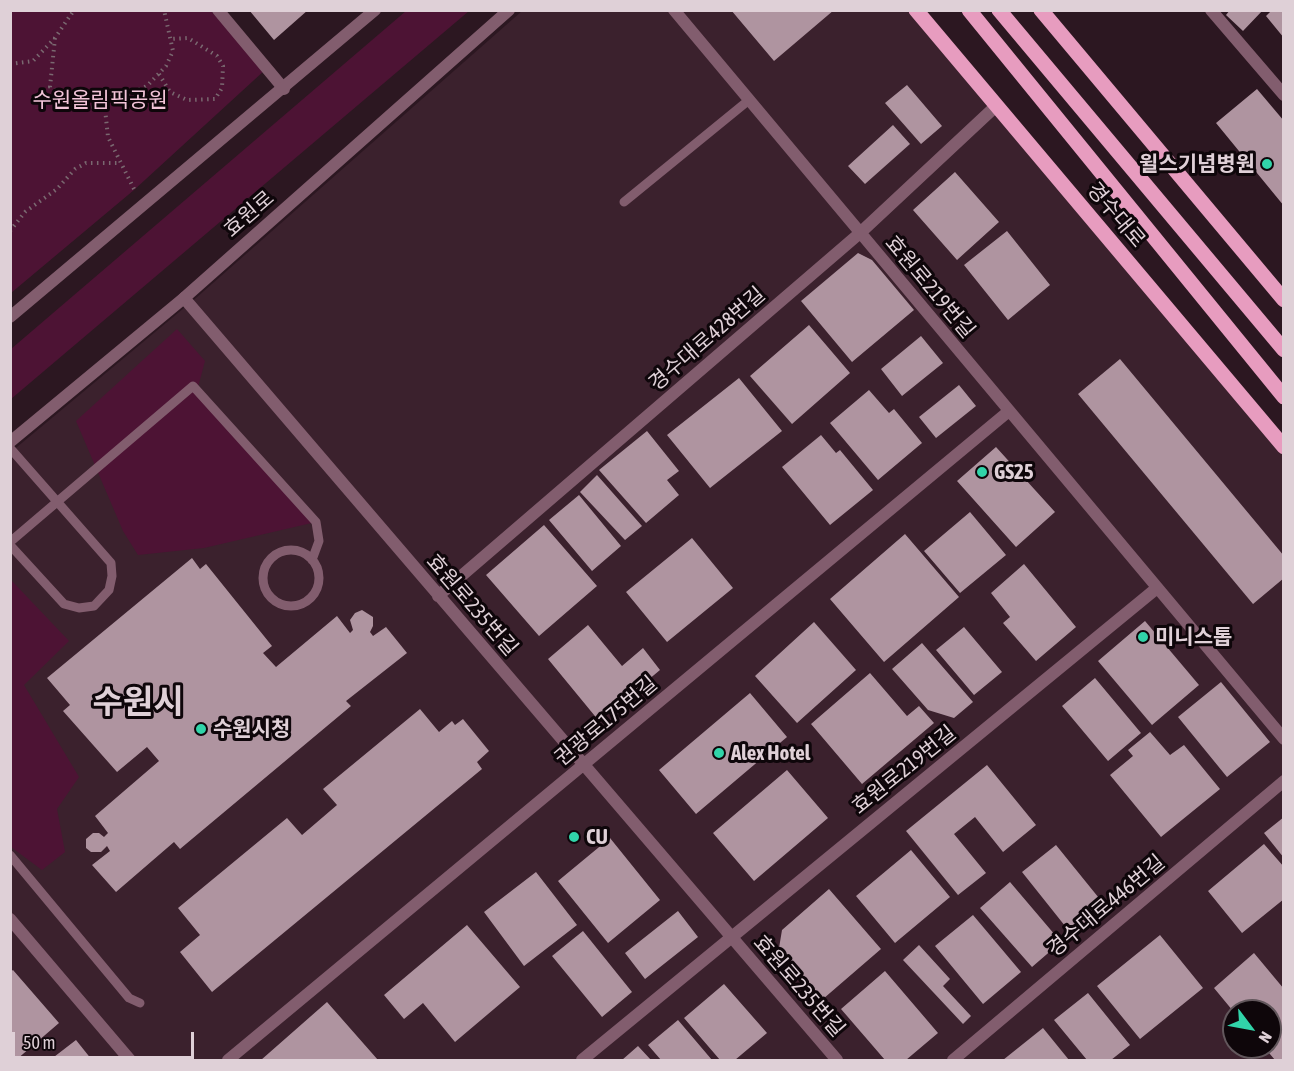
<!DOCTYPE html>
<meta charset="utf-8">
<style>
body{margin:0}
#map{position:relative;width:1294px;height:1071px;overflow:hidden;background:#2c1721;font-family:"Asap Condensed",sans-serif}
canvas{display:block}
.frame{position:absolute;inset:0;border:12px solid #dfd0d7;pointer-events:none}
.north{position:absolute;left:1222px;top:999px;width:60px;height:60px;box-sizing:border-box;background:#0e060a;border:2px solid #62575c;border-radius:50%;rotate:122deg;font-size:16px;font-weight:700;line-height:24px;text-align:center;color:#dfd0d7}
.north::after{content:'';display:block;margin:auto;width:21px;height:27px;background:#31d4a9;clip-path:polygon(50% 0,100% 100%,50% 72%,0 100%)}
.scale{position:absolute;left:12px;top:1032px;width:182px;height:27px;box-sizing:border-box;border:3px solid #dfd0d7;border-top:0;padding-left:8px;font-size:18px;line-height:21px;white-space:nowrap;color:#dfd0d7;-webkit-text-stroke:4px #0e060a;paint-order:stroke}
</style>
<div id="map">
<canvas width="1294" height="1071"></canvas>
<div class="frame"></div>
<div class="north">N</div>
<div class="scale">50 m</div>
</div>
<script>
const context = document.querySelector('canvas').getContext('2d');
context.lineJoin = 'round';
function fillPath(path, color) { context.fillStyle = color; context.fill(path, 'evenodd'); }
const poly = rows => new Path2D(rows.map(r => 'M' + r).join(''));
function trace(path, color, width, dash) { context.strokeStyle = color; context.lineWidth = width; context.lineCap = dash ? 'butt' : 'round'; context.setLineDash(dash || []); context.stroke(path); }
function drawText(font, color, halo, rows, align = 'center') {
  context.font = font + ' "Asap Condensed","Noto Sans KR",sans-serif'; context.lineWidth = 6; context.setLineDash([]); context.textBaseline = 'middle'; context.strokeStyle = halo; context.fillStyle = color; for (const [text, x, y, turn = 0] of rows) {
    context.save(); context.translate(x, y); context.rotate((+turn || 0) * Math.PI / 180); context.textAlign = isNaN(turn) ? turn : align; if (halo) context.strokeText(text, 0, 0); context.fillText(text, 0, 0); context.restore();
  }
}
fillPath(poly([
 [522,11,911,11,1283,449,1283,1060,11,1060,11,452,196,298],
 [1234,1011,1270,1011,1270,1047,1234,1047]
]), '#3b212d');
fillPath(poly([
 [11,11,211,11,265,70,134,190,11,293],
 [406,11,469,11,11,399,11,349],
 [177,329,205,361,197,391,316,522,204,548,138,555,123,531,76,421],
 [11,580,69,641,24,685,79,777,57,809,65,852,42,870,11,847]
]), '#4d1334');
fillPath(poly([
 [249,10,308,10,274,40],
 [731,10,834,10,774,61],
 [1230,10,1263,10,1243,31,1226,15],
 [1272,10,1284,10,1284,38,1266,16],
 [907,85,942,126,921,144,885,103],
 [1257,89,1284,121,1284,206,1216,123],
 [893,125,910,144,865,184,848,166],
 [955,172,999,222,957,260,913,210],
 [1007,231,1050,285,1008,320,964,265],
 [858,253,872,260,914,310,852,362,801,301],
 [809,325,850,373,792,424,750,376],
 [921,336,943,363,902,396,881,369],
 [1120,359,1284,556,1284,578,1253,604,1078,394],
 [739,378,782,431,710,488,667,435],
 [959,385,976,406,936,438,919,417],
 [869,390,889,413,894,409,922,443,878,480,830,423],
 [647,431,679,471,667,480,679,495,646,523,599,470],
 [821,435,836,453,840,450,873,490,830,525,782,467],
 [996,447,1055,512,1016,547,957,481],
 [597,475,642,526,625,540,580,492],
 [579,495,621,546,592,571,549,520],
 [970,512,1006,555,960,593,924,551],
 [544,525,597,586,539,636,486,575],
 [905,534,959,597,884,662,830,599],
 [692,538,733,588,667,642,626,592],
 [192,558,200,569,206,564,272,646,263,653,276,667,337,616,350,633,353,630,350,620,355,613,362,610,373,617,373,626,370,632,373,636,386,627,407,653,346,701,351,706,180,849,174,842,116,892,92,865,110,851,107,846,101,852,91,852,86,848,86,839,93,833,99,833,104,837,108,833,95,816,159,761,147,747,117,772,63,711,70,705,47,678],
 [1024,564,1076,627,1036,661,1003,623,1010,617,991,593],
 [1145,621,1199,685,1152,725,1098,661],
 [814,622,856,670,797,723,755,676],
 [588,625,622,666,643,648,660,670,599,721,548,659],
 [964,627,1002,672,974,695,936,650],
 [922,643,973,702,954,718,928,710,892,669],
 [870,673,907,716,919,706,934,723,862,784,811,724],
 [1095,678,1141,733,1108,761,1062,706],
 [1221,682,1270,742,1227,777,1178,717],
 [750,693,787,737,696,814,659,770],
 [420,709,439,732,452,721,455,725,463,719,489,751,477,762,482,769,212,992,180,952,200,935,178,908,287,818,302,835,337,805,323,789],
 [1150,732,1170,755,1184,745,1220,789,1161,837,1110,775,1133,756,1128,750],
 [987,765,1036,825,1003,852,975,817,954,834,986,873,958,895,906,831],
 [787,770,828,818,754,881,713,833],
 [1284,817,1284,858,1264,833],
 [610,838,660,900,608,943,558,881],
 [1264,844,1284,867,1284,899,1242,933,1208,891],
 [1056,845,1107,908,1073,936,1022,872],
 [911,850,950,897,895,943,856,896],
 [536,872,577,925,524,966,484,912],
 [1010,882,1061,942,1032,967,980,908],
 [829,889,881,949,823,999,779,948,782,930],
 [678,911,698,937,645,979,625,953],
 [973,915,1021,972,983,1004,935,946],
 [467,925,520,987,455,1042,423,1003,404,1019,384,995],
 [583,931,632,992,602,1017,552,956],
 [1160,935,1203,988,1140,1039,1097,986],
 [919,945,950,979,943,986,971,1016,963,1024,903,960],
 [1254,953,1284,989,1284,1060,1275,1060,1264,1047,1270,1047,1270,1011,1233,1011,1214,988],
 [13,970,59,1023,16,1060,10,1060,10,972],
 [885,971,938,1033,906,1060,885,1060,841,1009],
 [724,984,767,1033,735,1060,720,1060,684,1018],
 [1088,993,1130,1045,1111,1060,1087,1060,1054,1020],
 [327,1002,378,1060,261,1060],
 [678,1020,712,1060,661,1060,648,1045],
 [1043,1028,1069,1060,1003,1060],
 [76,1040,92,1060,50,1060],
 [638,1046,651,1060,622,1060]
]), '#af94a0');
trace(poly([
 [55,38,50,87,77,104,105,109],
 [10,64,33,61,55,38,74,10],
 [159,74,170,92,187,100,215,99,222,88,223,66,217,56,188,38,171,39],
 [134,189,108,137,105,109,110,103,147,86,166,66,173,51,164,10],
 [10,231,25,212,57,189,75,169,86,163,119,163]
]), '#7a6870', 4, [1.5, 4.5]);
trace(poly([
 [624,202,749,100],
 [10,448,111,563,112,576,109,590,94,606,79,608,64,604,10,545],
 [10,542,193,386,316,522,319,541,312,560],
 '263 578a28 28 0 1 1 56 0a28 28 0 1 1-56 0Z',
 [10,855,129,998,140,1003]
]), '#825d6e', 9);
trace(poly([
 [218,10,284,89],
 [674,10,1284,739],
 [1211,10,1284,95],
 [184,298,837,1060],
 [438,596,860,233,996,106],
 [10,919,130,1060],
 [228,1060,1009,411],
 [582,1060,1157,588],
 [953,1060,1284,781]
]), '#825d6e', 12);
trace(poly([
 [10,317,375,10],
 [10,442,184,298,509,10]
]), '#825d6e', 12);
trace(poly([
 [916,10,1284,447],
 [969,10,1284,397],
 [999,10,1284,350],
 [1041,10,1284,300]
]), '#e79cbf', 15);
for (const [x, y, r, color] of [
 [1267,164,6,"#31d4a9"],
 [982,472,6,"#31d4a9"],
 [1143,637,6,"#31d4a9"],
 [201,729,6,"#31d4a9"],
 [719,753,6,"#31d4a9"],
 [574,837,6,"#31d4a9"]
]) { const dot = new Path2D(); dot.arc(x, y, r, 0, 2 * Math.PI); context.fillStyle = color; context.fill(dot); trace(dot, '#0e060a', 2); }
drawText('21px', '#f2c4d8', '#0e060a', [
 ["수원올림픽공원",100,100]
]);
drawText('bold 21px', '#dfd0d7', '#0e060a', [
 ["윌스기념병원",1255,164,"right"],
 ["GS25",994,472],
 ["미니스톱",1155,637],
 ["수원시청",213,729],
 ["Alex Hotel",731,753],
 ["CU",586,837]
], 'left');
drawText('21px', '#dfd0d7', '#0e060a', [
 ["효원로",249,214,-41],
 ["경수대로",1116,215,50],
 ["효원로219번길",930,287,50],
 ["경수대로428번길",707,339,-41],
 ["효원로235번길",472,605,49],
 ["권광로175번길",606,721,-40],
 ["효원로219번길",904,770,-39],
 ["경수대로446번길",1106,906,-40],
 ["효원로235번길",799,986,49]
]);
drawText('bold 33px', '#dfd0d7', '#0e060a', [
 ["수원시",138,703]
]);
</script>
